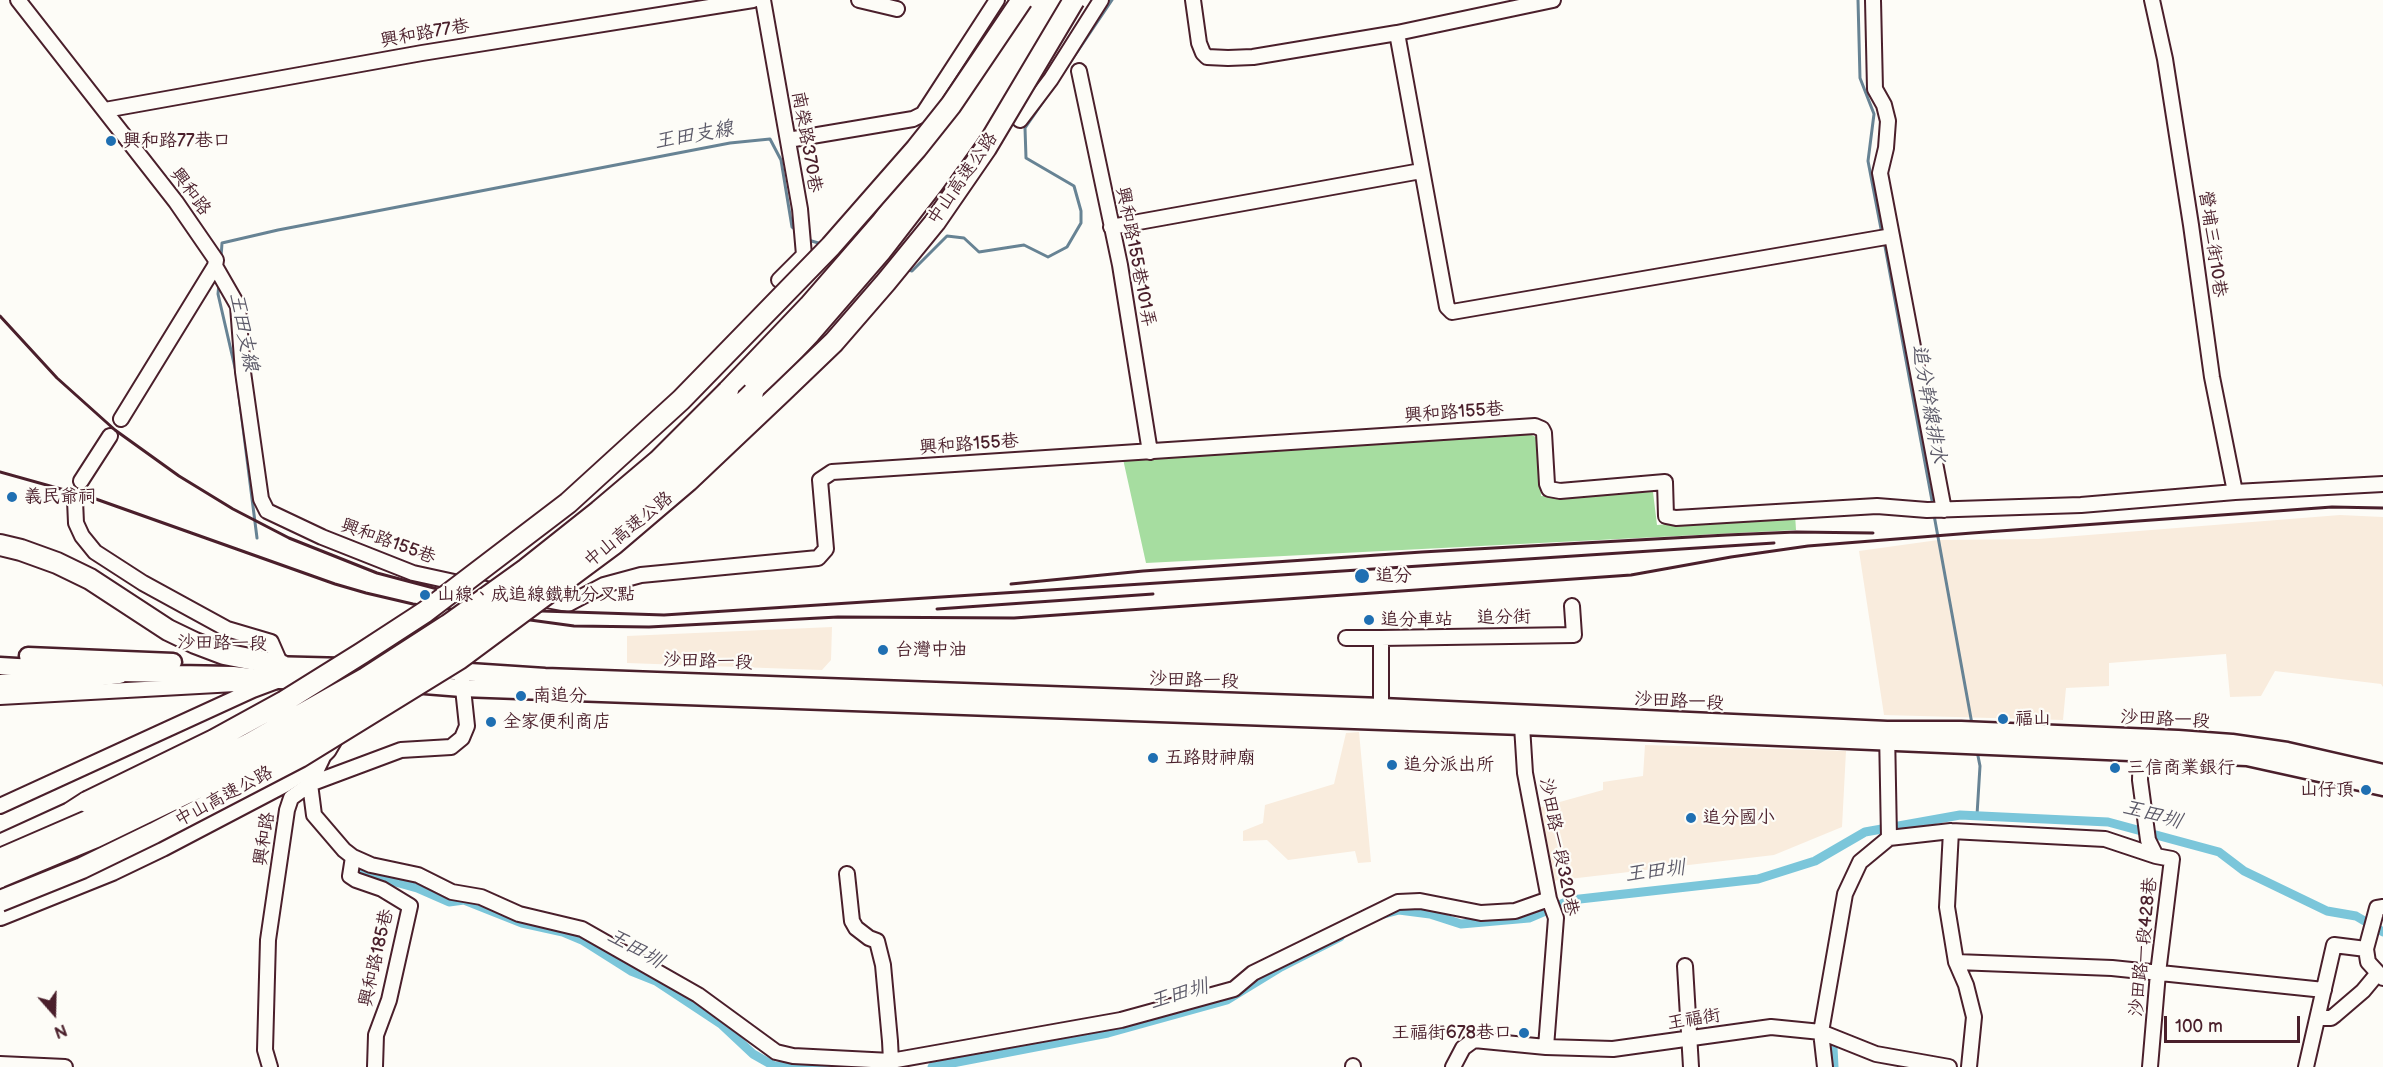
<!DOCTYPE html>
<meta charset="utf-8">
<style>
body{margin:0}
#map{position:relative;width:2383px;height:1067px;overflow:hidden;background:#fdfcf7;font-family:"Balsamiq Sans",sans-serif}
canvas{display:block}
.north{position:absolute;left:24px;top:983px;width:60px;height:60px;-webkit-text-stroke:4px #fdfcf7;paint-order:stroke;rotate:160deg;font-size:16px;font-weight:700;line-height:24px;text-align:center;color:#4a1f2b}
.north::after{content:'';display:block;margin:auto;width:21px;height:27px;background:#4a1f2b;clip-path:polygon(50% 0,100% 100%,50% 72%,0 100%)}
.scale{position:absolute;left:2164px;top:1016px;width:136px;height:27px;box-sizing:border-box;border:3px solid #4a1f2b;border-top:0;padding-left:8px;font-size:18px;line-height:21px;white-space:nowrap;color:#4a1f2b;-webkit-text-stroke:4px #fdfcf7;paint-order:stroke}
</style>
<div id="map">
<canvas width="2383" height="1067"></canvas>
<div class="north">N</div>
<div class="scale">100 m</div>
</div>
<script>
const context = document.querySelector('canvas').getContext('2d');
context.lineJoin = 'round';
function fillPath(path, color) { context.fillStyle = color; context.fill(path, 'evenodd'); }
const poly = rows => new Path2D(rows.map(r => 'M' + r).join(''));
function trace(path, color, width, dash) { context.strokeStyle = color; context.lineWidth = width; context.lineCap = dash ? 'butt' : 'round'; context.setLineDash(dash || []); context.stroke(path); }
function drawText(font, color, halo, rows, align = 'center') {
  context.font = font + ' "Balsamiq Sans","LXGW WenKai TC",sans-serif'; context.lineWidth = 4.5; context.setLineDash([]); context.textBaseline = 'middle'; context.strokeStyle = halo; context.fillStyle = color; for (const [text, x, y, turn = 0] of rows) {
    context.save(); context.translate(x, y); context.rotate((+turn || 0) * Math.PI / 180); context.textAlign = isNaN(turn) ? turn : align; if (halo) context.strokeText(text, 0, 0); context.fillText(text, 0, 0); context.restore();
  }
}
fillPath(poly([
 [2340,515,2383,517,2383,687,2381,684,2275,671,2261,696,2230,697,2226,654,2109,663,2109,686,2066,688,2063,720,1884,715,1859,551,1938,540,2038,539],
 [832,627,831,660,822,670,627,663,627,636],
 [1359,732,1371,862,1358,863,1355,851,1288,860,1267,840,1243,841,1243,831,1263,823,1265,805,1334,784,1346,733],
 [1645,745,1846,751,1842,827,1774,855,1552,881,1538,808,1603,790,1603,782,1643,776]
]), '#f9ecdd');
fillPath(poly([
 [1527,433,1538,438,1541,496,1653,492,1657,525,1795,514,1796,530,1146,563,1123,459]
]), '#a6dda0');
trace(poly([
 [1858,0,1860,78,1874,114,1868,161,1882,234],
 [1063,73,1112,0],
 [808,240,822,244],
 [1884,241,1933,506],
 [221,258,222,243,278,230,730,143,770,139,781,160,792,227,796,230],
 [906,269,912,271,947,236,964,238,979,252,1024,245,1048,257,1067,247,1081,223,1081,211,1074,186,1026,158,1025,128,1054,86],
 [219,282,218,294,236,372,257,538],
 [1934,515,1972,724],
 [1977,815,1980,766,1977,751]
]), '#678394', 3);
trace(poly([
 [356,871,417,888,449,902,464,900,522,923,563,932,582,940,631,971,656,981,721,1024,753,1054,774,1066,855,1066],
 [1384,914,1399,910,1430,914,1461,924,1529,918,1571,900,1758,879,1815,861,1865,832,1960,815,2108,822,2219,852,2244,871,2327,911,2356,916,2383,932],
 [1833,1047,1834,1067],
 [932,1067,1108,1033,1227,1000,1281,967,1340,937]
]), '#7bc6da', 9);
const minor = poly([
 [18,0,176,202,216,260,215,266,121,419],
 [763,0,800,209,804,255,779,280],
 [859,0,897,9],
 [1193,0,1199,43,1203,53,1207,57,1228,58,1253,57,1397,33,1553,0],
 [1873,0,1875,89,1884,105,1888,121,1886,148,1880,173,1944,510],
 [2152,0,2165,59,2191,225,2212,377,2235,492],
 [1397,33,1447,307,1452,312,1892,236],
 [1079,71,1120,265,1150,452],
 [105,110,422,53,753,0],
 [1020,120,1051,79,1101,0],
 [788,140,913,119,923,114,997,0],
 [1111,227,1421,171],
 [215,266,238,306,243,372,261,499,267,511,322,537,413,573,500,592],
 [81,481,110,436],
 [75,500,76,523,82,536,95,552,143,583,227,629,271,642,281,665,280,672],
 [536,598,568,604,604,585,641,575,818,558,826,549,820,480,832,472,1535,426,1542,429,1544,433,1547,484,1549,489,1560,491,1665,482,1666,516,1676,518,1877,506,1927,510,2081,505,2235,492,2383,484],
 [1346,638,1381,638],
 [0,697,253,683],
 [1381,716,1381,638,1574,635,1572,606],
 [1522,726,1525,773,1549,899,1556,918,1546,1047],
 [2141,744,2140,780,2148,840,2156,856,2172,859,2158,973,2150,1067],
 [322,759,310,784,314,815,344,850,353,857,371,865,418,875,452,892,481,897,519,914,582,929,698,995,776,1052,793,1056,891,1061,1121,1020,1234,989,1253,973,1398,902,1420,901,1481,913,1515,911,1549,899],
 [0,806,253,690,277,681],
 [1951,831,1947,907,1956,962,1966,985,1974,1017,1969,1067],
 [1889,838,1951,831,2105,839,2156,856],
 [353,857,350,876,356,880,382,889,410,906,389,1000,376,1035,375,1067],
 [847,874,852,921,856,928,869,938,877,941,883,965,890,1041,891,1061,888,1067],
 [1956,962,2112,968,2324,990],
 [1685,966,1691,1067],
 [2378,973,2368,962,2366,949,2377,908,2383,907],
 [2319,1018,2331,1018,2335,1015,2363,991,2378,973,2383,978],
 [0,1064,65,1067],
 [1353,1066,1353,1067],
 [270,1067,265,1050,268,940,287,810,291,798,310,784,401,750,451,747,462,738,467,726,462,679],
 [1453,1067,1463,1048,1474,1040,1546,1047,1613,1049,1771,1027,1821,1032,1876,1054,1949,1067],
 [1825,1067,1821,1032,1845,894,1860,862,1889,838,1887,731],
 [2306,1067,2334,945,2366,949]
]);
const major = poly([
 [28,656,173,662],
 [268,665,386,668],
 [0,666,119,673,233,675,279,680,362,682],
 [439,670,545,677,1382,707,1887,730,1961,730,2178,739,2232,743,2287,751,2383,773],
 [412,684,462,688,1522,726,2247,757,2383,787]
]);
const highway = poly([
 [728,391,809,306,882,222,948,135,1001,54,1033,0],
 [753,393,810,333,881,251,932,185,982,115,1054,0],
 [0,545,21,550,57,563,90,579,168,630,195,643,224,654,281,665],
 [0,685,58,680,119,673],
 [0,845,70,813,87,802],
 [0,915,112,870,162,846,284,782,310,765,326,749,333,737]
]);
trace(minor, '#4a1f2b', 18);
trace(major, '#4a1f2b', 21);
trace(highway, '#4a1f2b', 24);
trace(minor, '#fdfcf7', 14);
trace(major, '#fdfcf7', 16);
trace(highway, '#fdfcf7', 20);
trace(poly([
 [0,316,57,378,115,430,179,476,233,509,289,538,377,573,464,596,542,611,664,615,1774,543],
 [0,472,93,498,335,584,366,593,413,604,574,626,649,627,838,617,1014,618,1631,575,1731,557,1808,546,1972,533,2332,507,2383,508],
 [1011,584,1143,571,1422,552,1727,535,1796,532,1873,533],
 [937,609,1153,594]
]), '#4a1f2b', 3);
const highwayBridge = poly([
 [87,802,214,740,285,701,362,653,425,612,568,503,681,400,831,246,916,149,951,105,1022,0],
 [0,859,143,797,249,744,366,678,448,625,526,569,599,511,658,461,728,391],
 [0,877,96,837,247,764,355,704,421,663,493,614,565,560,667,477,753,393],
 [0,901,82,868,154,833,300,757,459,659,614,544,688,481,782,392,834,342,886,282,935,222,986,148,1074,0]
]);
trace(highwayBridge, '#4a1f2b', 24, []);
trace(highwayBridge, '#fdfcf7', 20);
for (const [x, y, r, color] of [
 [111,141,6,"#1f6fb2"],
 [12,497,6,"#1f6fb2"],
 [1362,576,8,"#1f6fb2"],
 [425,595,6,"#1f6fb2"],
 [1369,620,6,"#1f6fb2"],
 [883,650,6,"#1f6fb2"],
 [521,696,6,"#1f6fb2"],
 [2003,719,6,"#1f6fb2"],
 [491,722,6,"#1f6fb2"],
 [1153,758,6,"#1f6fb2"],
 [1392,765,6,"#1f6fb2"],
 [2115,768,6,"#1f6fb2"],
 [2366,790,6,"#1f6fb2"],
 [1691,818,6,"#1f6fb2"],
 [1524,1033,6,"#1f6fb2"]
]) { const dot = new Path2D(); dot.arc(x, y, r, 0, 2 * Math.PI); context.fillStyle = color; context.fill(dot); trace(dot, '#fdfcf7', 2); }
drawText('18px', '#4a1f2b', '#fdfcf7', [
 ["興和路77巷",425,34,-10],
 ["南榮路370巷",806,142,80],
 ["中山高速公路",963,179,-55],
 ["興和路",190,192,53],
 ["營埔三街10巷",2212,244,82],
 ["興和路155巷101弄",1135,257,79],
 ["興和路155巷",1454,413,-4],
 ["興和路155巷",969,445,-4],
 ["中山高速公路",629,530,-39],
 ["興和路155巷",388,542,20],
 ["追分街",1504,618,-1],
 ["沙田路一段",222,644,1],
 ["沙田路一段",708,662,2],
 ["沙田路一段",1194,681,2],
 ["沙田路一段",1679,702,3],
 ["沙田路一段",2165,720,3],
 ["中山高速公路",224,797,-28],
 ["興和路",265,839,-81],
 ["沙田路一段320巷",1558,847,79],
 ["沙田路一段428巷",2144,947,-84],
 ["興和路185巷",377,958,-77],
 ["王福街",1694,1020,-9]
]);
drawText('18px', '#4a1f2b', '#fdfcf7', [
 ["興和路77巷口",123,141],
 ["義民爺祠",24,497],
 ["追分",1376,576],
 ["山線、成追線鐵軌分叉點",437,595],
 ["追分車站",1381,620],
 ["台灣中油",895,650],
 ["南追分",533,696],
 ["福山",2015,719],
 ["全家便利商店",503,722],
 ["五路財神廟",1165,758],
 ["追分派出所",1404,765],
 ["三信商業銀行",2127,768],
 ["山仔頂",2354,790,"right"],
 ["追分國小",1703,818],
 ["王福街678巷口",1512,1033,"right"]
], 'left');
drawText('italic 20px', '#5b5968', '#fdfcf7', [
 ["王田支線",694,136,-10],
 ["王田支線",243,332,79],
 ["追分幹線排水",1928,404,80],
 ["王田圳",2152,815,15],
 ["王田圳",1655,872,-7],
 ["王田圳",635,949,29],
 ["王田圳",1179,995,-16]
]);
</script>
